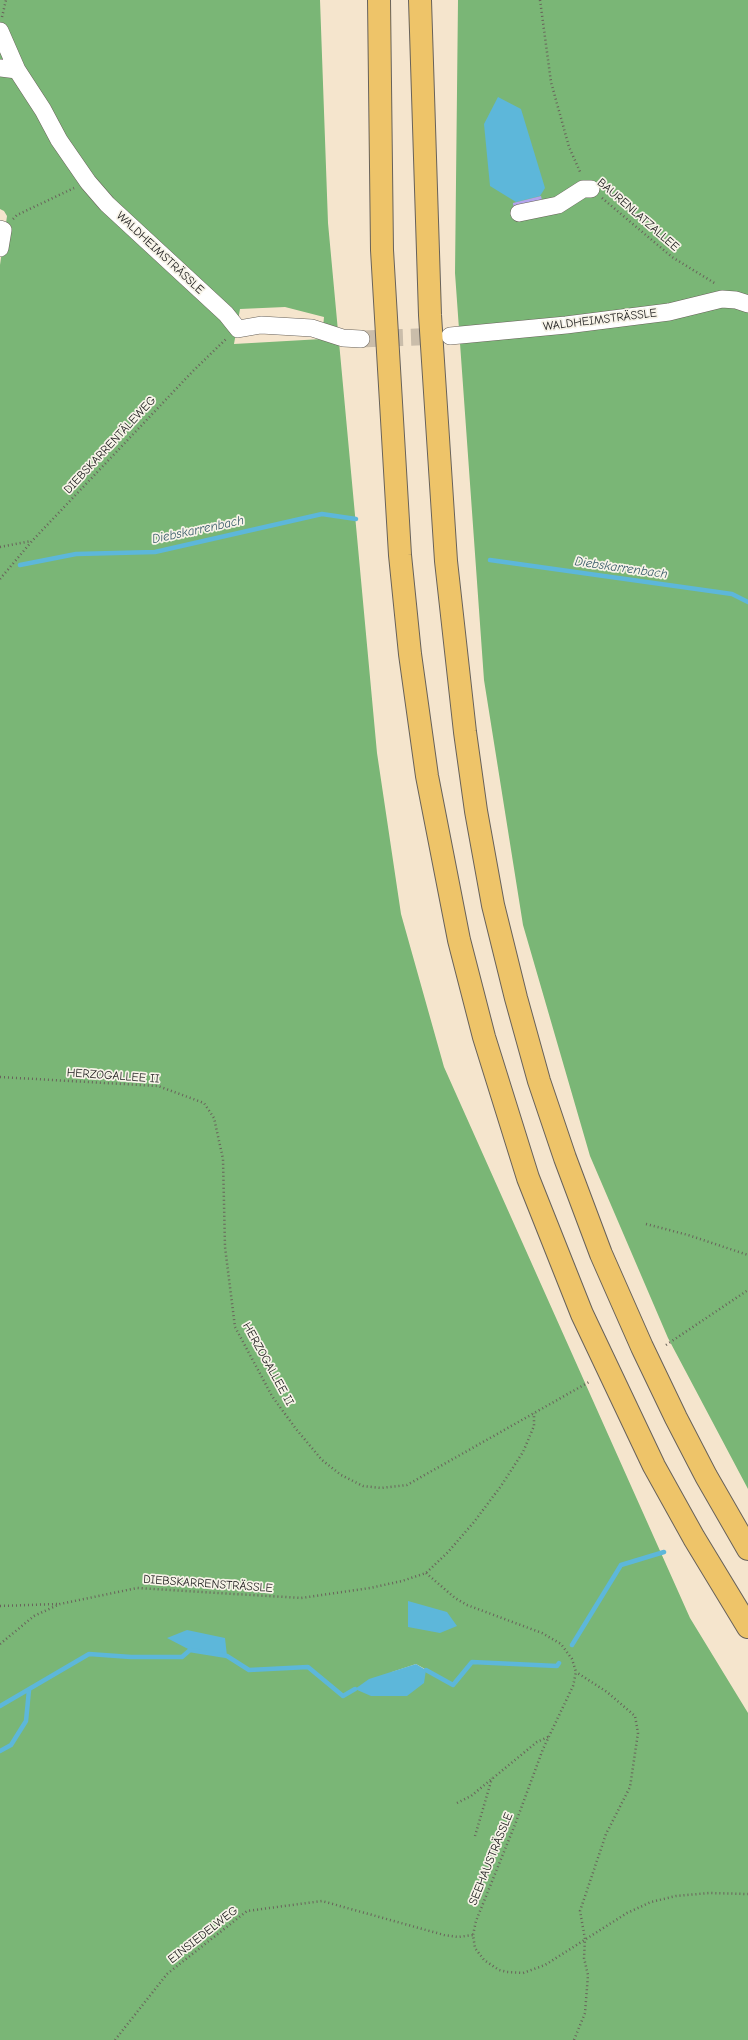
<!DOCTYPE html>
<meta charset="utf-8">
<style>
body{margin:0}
canvas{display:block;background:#f5e5cd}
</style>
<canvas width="748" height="2040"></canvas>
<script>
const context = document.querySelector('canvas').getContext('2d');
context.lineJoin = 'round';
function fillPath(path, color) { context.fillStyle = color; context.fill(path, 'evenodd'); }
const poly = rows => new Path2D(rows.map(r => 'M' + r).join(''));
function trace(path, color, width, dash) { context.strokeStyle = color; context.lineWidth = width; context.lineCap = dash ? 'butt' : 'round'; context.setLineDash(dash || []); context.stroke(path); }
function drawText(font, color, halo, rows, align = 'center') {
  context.font = font + ' "Comic Neue",sans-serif'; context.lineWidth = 3.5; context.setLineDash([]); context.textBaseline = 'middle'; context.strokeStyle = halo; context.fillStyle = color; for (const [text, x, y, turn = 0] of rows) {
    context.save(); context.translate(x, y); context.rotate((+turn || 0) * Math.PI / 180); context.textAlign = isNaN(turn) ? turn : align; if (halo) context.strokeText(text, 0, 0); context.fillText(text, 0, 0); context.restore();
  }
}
fillPath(poly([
 [0,0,320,0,328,223,377,753,401,914,444,1067,690,1618,748,1713,748,2040,0,2040,0,265,7,216,4,211,0,209],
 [285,307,324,317,322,339,234,344,240,309],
 [416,1664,425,1669,392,1672],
 [458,0,748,0,748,1489,668,1338,590,1156,523,925,484,680,455,273]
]), '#7ab676');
fillPath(poly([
 [498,97,521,109,545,188,540,196,516,202,490,186,484,124],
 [408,1601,447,1612,457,1626,440,1633,408,1627],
 [187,1630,225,1638,227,1656,190,1650,167,1638],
 [416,1664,426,1670,424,1683,407,1696,371,1696,355,1689,369,1679]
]), '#5db7da');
trace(poly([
 [490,560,732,594,748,602],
 [20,565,76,554,155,552,322,514,356,519],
 [572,1645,621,1565,664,1552],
 [426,1670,453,1685,472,1662,557,1666,559,1663],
 [0,1706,89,1654,131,1657,182,1657,190,1650,227,1656,249,1670,308,1667,343,1696,355,1689],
 [0,1751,11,1745,26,1721,29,1690]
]), '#5db7da', 4.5);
fillPath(poly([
 [541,196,543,205,514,211,513,203]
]), '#b2a4ec');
trace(poly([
 [361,339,443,336]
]), '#cabdaa', 17, [17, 8]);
const minor = poly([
 [0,31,17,70,43,110,59,140,88,182,107,204,226,314,238,329,261,325,312,328,343,338,361,339],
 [0,68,17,70],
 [519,213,558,205,583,189,591,189],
 [0,229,3,230,0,248],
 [450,336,566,325,669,312,722,299,736,300,748,304]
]);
const highway = poly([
 [379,0,382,250,400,555,410,654,427,776,459,940,484,1037,528,1178,582,1314,654,1466,694,1538,748,1627],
 [420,0,430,315,446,561,465,732,476,811,493,905,516,998,539,1081,565,1158,601,1254,642,1347,676,1418,706,1476,748,1549]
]);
trace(minor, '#68625a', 18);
trace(highway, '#68625a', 24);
trace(poly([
 [540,0,551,82,569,147,581,174],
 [2,17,6,0],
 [602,198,672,257,716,284],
 [13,219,17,215,74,188],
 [0,547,31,541],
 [0,579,32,541,193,371,226,339],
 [0,1077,158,1086,204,1103,214,1118,223,1159,225,1247,235,1327,272,1396,296,1429,322,1460,341,1475,363,1486,381,1488,407,1485,589,1382],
 [646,1224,688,1235,748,1255],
 [666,1345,748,1290],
 [426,1573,455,1598,467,1605,542,1633,561,1644,572,1659,576,1672,573,1686,543,1749,516,1822,476,1921,473,1935,475,1948,484,1960,499,1970,507,1972,523,1973,545,1965,627,1913,651,1902,676,1896,709,1893,748,1894],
 [0,1606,57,1604],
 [0,1644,34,1616,60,1604,137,1588,301,1598,370,1588,402,1581,426,1573,448,1552,474,1522,501,1486,523,1452,534,1426,534,1413],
 [457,1803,471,1796,537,1742,548,1737],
 [475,1836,492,1778],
 [115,2040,167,1974,247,1911,322,1901,444,1935,458,1937,473,1935],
 [574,2040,585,2013,588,1975,584,1958,585,1939,580,1911,606,1834,630,1787,638,1733,635,1716,607,1692,576,1672]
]), '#68625a', 2.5, [1, 3]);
trace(minor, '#fff', 17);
trace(highway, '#eec469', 22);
drawText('12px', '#1c1c1c', '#f7f3e8', [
 ["BAURENLATZALLEE",638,215,41],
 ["WALDHEIMSTRÄSSLE",160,253,43],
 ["WALDHEIMSTRÄSSLE",600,320,-7],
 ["DIEBSKARRENTÄLEWEG",110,445,-47],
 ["HERZOGALLEE II",113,1076,4],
 ["HERZOGALLEE II",268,1364,61],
 ["DIEBSKARRENSTRÄSSLE",208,1584,4],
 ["SEEHAUSTRÄSSLE",491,1859,-68],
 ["EINSIEDELWEG",203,1935,-38]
]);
drawText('italic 13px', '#365a68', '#f7f3e8', [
 ["Diebskarrenbach",198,530,-12],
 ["Diebskarrenbach",621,568,8]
]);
</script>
